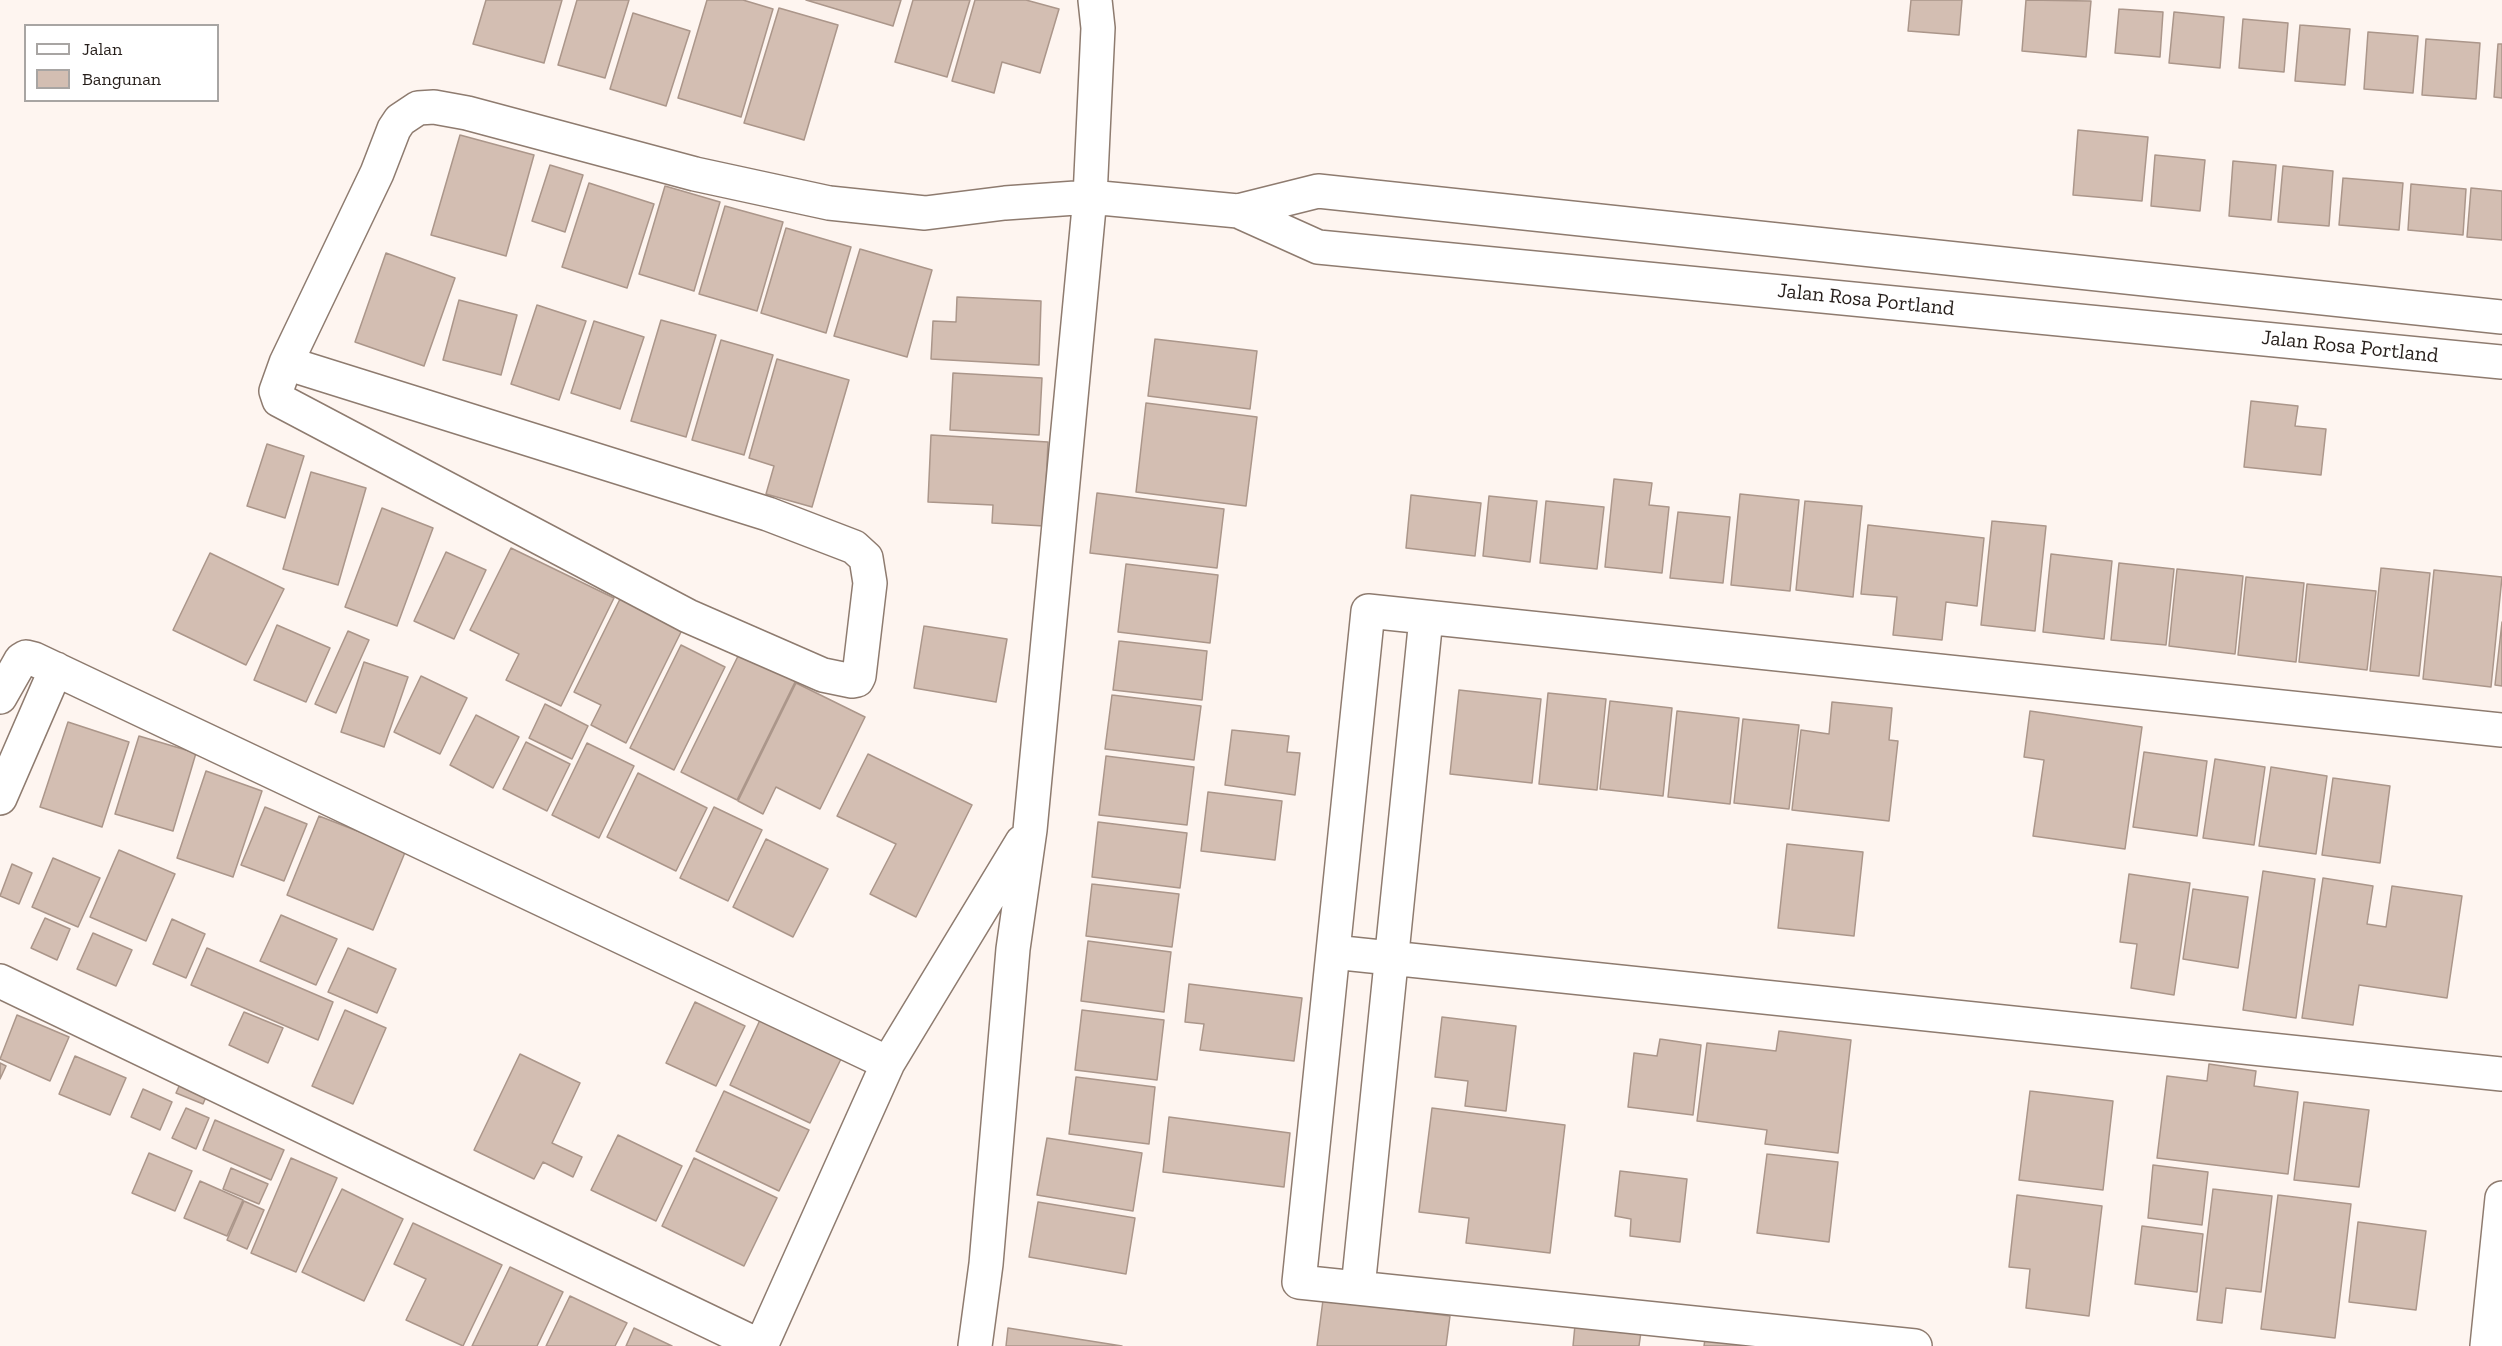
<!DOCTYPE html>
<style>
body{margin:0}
#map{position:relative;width:2502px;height:1346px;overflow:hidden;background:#fef5f0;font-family:"Zilla Slab",serif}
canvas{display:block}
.legend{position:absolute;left:24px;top:24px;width:195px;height:78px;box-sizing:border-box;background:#fff;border:2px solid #a8a5a3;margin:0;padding:8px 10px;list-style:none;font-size:18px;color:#261e1a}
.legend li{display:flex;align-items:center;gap:12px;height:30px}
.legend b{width:30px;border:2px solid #a8a5a3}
</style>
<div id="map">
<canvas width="2502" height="1346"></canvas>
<ul class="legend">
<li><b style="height:8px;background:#fff"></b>Jalan</li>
<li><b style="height:16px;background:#d3beb2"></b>Bangunan</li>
</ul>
</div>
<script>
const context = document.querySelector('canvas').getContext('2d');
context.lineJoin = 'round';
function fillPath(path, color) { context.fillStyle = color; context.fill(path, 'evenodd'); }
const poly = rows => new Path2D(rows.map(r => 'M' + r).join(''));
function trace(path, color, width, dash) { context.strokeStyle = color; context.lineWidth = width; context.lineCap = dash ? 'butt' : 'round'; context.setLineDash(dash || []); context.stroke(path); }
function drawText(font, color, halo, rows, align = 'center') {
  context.font = font + ' "Zilla Slab",serif'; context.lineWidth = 6; context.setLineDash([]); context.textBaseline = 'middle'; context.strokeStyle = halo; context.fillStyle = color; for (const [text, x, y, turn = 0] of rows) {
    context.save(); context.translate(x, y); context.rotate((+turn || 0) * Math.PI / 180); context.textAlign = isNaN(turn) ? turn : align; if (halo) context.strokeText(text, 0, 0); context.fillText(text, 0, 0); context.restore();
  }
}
const building = poly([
 [486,0,562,0,544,63,473,44,486,0],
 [577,0,629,0,605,78,558,65,577,0],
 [707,0,743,0,773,9,741,117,678,98,707,0],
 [806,0,901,0,893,26,806,0],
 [913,0,970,0,947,77,895,62,913,0],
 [975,0,1026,0,1059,9,1040,73,1002,62,994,93,952,81,975,0],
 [1911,0,1962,0,1959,35,1908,31,1911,0],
 [2026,0,2091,1,2086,57,2022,51,2026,0],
 [779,8,838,25,804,140,744,123,779,8],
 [2119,9,2163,12,2160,57,2115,53,2119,9],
 [2174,12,2224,17,2220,68,2169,63,2174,12],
 [633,13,690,31,666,106,610,89,633,13],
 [2243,19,2288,23,2284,72,2239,68,2243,19],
 [2300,25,2350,29,2345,85,2295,81,2300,25],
 [2368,32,2418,36,2413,93,2364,89,2368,32],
 [2426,39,2480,43,2476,99,2422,95,2426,39],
 [2498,44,2502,44,2502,98,2494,97,2498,44],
 [2078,130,2148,137,2142,201,2073,195,2078,130],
 [460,135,534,155,506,256,431,235,460,135],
 [2155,155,2205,160,2200,211,2151,206,2155,155],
 [2233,161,2276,165,2271,220,2229,216,2233,161],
 [550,165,583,175,565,232,532,221,550,165],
 [2283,166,2333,171,2329,226,2278,222,2283,166],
 [2343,178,2403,183,2399,230,2339,225,2343,178],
 [589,183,654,204,627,288,562,267,589,183],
 [2411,184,2466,189,2463,235,2408,230,2411,184],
 [665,186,720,202,694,291,639,274,665,186],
 [2471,188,2502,191,2502,240,2467,237,2471,188],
 [725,206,783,222,757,311,699,294,725,206],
 [786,228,851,247,826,333,761,313,786,228],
 [860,249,932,270,907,357,834,336,860,249],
 [386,253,455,278,424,366,355,342,386,253],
 [957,297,1041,301,1039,365,931,359,933,321,956,322,957,297],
 [459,300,517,315,501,375,443,360,459,300],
 [537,305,586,321,559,400,511,384,537,305],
 [661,320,716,335,686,437,631,421,661,320],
 [594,321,644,337,620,409,571,393,594,321],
 [1155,339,1257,351,1250,409,1148,396,1155,339],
 [721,340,773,355,744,455,692,440,721,340],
 [777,359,849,380,812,507,766,494,774,466,749,458,777,359],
 [953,373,1042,378,1039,435,950,430,953,373],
 [2251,401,2298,406,2295,426,2326,429,2321,475,2244,467,2251,401],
 [1146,403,1257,417,1246,506,1136,492,1146,403],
 [931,435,1048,442,1044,526,992,523,993,505,928,502,931,435],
 [267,444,304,456,285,518,247,506,267,444],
 [311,472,366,488,338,585,283,569,311,472],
 [1614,479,1652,483,1649,505,1669,507,1662,573,1605,567,1614,479],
 [1097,493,1224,509,1217,568,1090,553,1097,493],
 [1740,494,1799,500,1790,591,1731,585,1740,494],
 [1411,495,1481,503,1475,556,1406,548,1411,495],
 [1489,496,1537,501,1530,562,1483,556,1489,496],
 [1546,501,1604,507,1597,569,1540,563,1546,501],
 [1805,501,1862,506,1853,597,1796,590,1805,501],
 [382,508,433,528,397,626,345,607,382,508],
 [1678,512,1730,517,1723,583,1670,578,1678,512],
 [1992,521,2046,526,2035,631,1981,625,1992,521],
 [1868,525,1984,538,1977,606,1946,602,1942,640,1893,635,1897,597,1861,594,1868,525],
 [511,548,614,598,561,706,506,680,519,654,470,630,511,548],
 [446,552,486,570,454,639,414,621,446,552],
 [210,553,284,589,246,665,173,630,210,553],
 [2051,554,2112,561,2104,639,2043,632,2051,554],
 [2119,563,2174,569,2166,645,2111,640,2119,563],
 [1126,564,1218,575,1210,643,1118,632,1126,564],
 [2381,568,2430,573,2419,676,2370,671,2381,568],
 [2177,569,2243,576,2235,654,2169,646,2177,569],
 [2434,570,2502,577,2491,687,2423,679,2434,570],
 [2246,577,2304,583,2296,662,2238,655,2246,577],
 [2307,584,2376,591,2367,670,2299,662,2307,584],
 [624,591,686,622,626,743,591,725,601,705,574,692,624,591],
 [2502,622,2502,686,2495,685,2502,622],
 [277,625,330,648,306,702,254,680,277,625],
 [924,626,1007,639,996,702,914,688,924,626],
 [348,631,369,640,336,713,315,704,348,631],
 [1119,641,1207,651,1202,700,1113,690,1119,641],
 [681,645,725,667,674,770,630,748,681,645],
 [741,650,797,678,737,800,681,772,741,650],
 [364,662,408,677,384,747,341,732,364,662],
 [421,676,467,698,440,754,394,732,421,676],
 [796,683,865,717,820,809,776,787,763,814,738,801,796,683],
 [1459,690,1541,699,1532,783,1450,774,1459,690],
 [1548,693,1606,699,1597,790,1539,784,1548,693],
 [1112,695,1201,706,1194,760,1105,749,1112,695],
 [1610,701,1672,708,1663,796,1600,789,1610,701],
 [1832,702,1892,708,1889,740,1898,741,1889,821,1792,810,1801,730,1829,734,1832,702],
 [545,704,588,726,572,759,529,738,545,704],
 [1677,711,1739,718,1730,804,1668,797,1677,711],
 [2030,711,2142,727,2125,849,2033,836,2044,760,2024,757,2030,711],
 [476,715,519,737,493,788,450,765,476,715],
 [1743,719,1799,725,1789,809,1734,803,1743,719],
 [68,722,129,742,102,827,40,807,68,722],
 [1232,730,1289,736,1287,752,1300,753,1295,795,1225,785,1232,730],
 [139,736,196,753,173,831,115,814,139,736],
 [526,742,570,764,547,811,503,789,526,742],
 [587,743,634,766,599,838,552,815,587,743],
 [2144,752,2207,761,2197,836,2133,827,2144,752],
 [868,754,972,805,916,917,870,894,896,844,837,816,868,754],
 [1106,756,1194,767,1187,825,1099,815,1106,756],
 [2215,759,2265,767,2254,845,2203,838,2215,759],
 [2271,767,2327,776,2316,854,2259,846,2271,767],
 [206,771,262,791,233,877,177,858,206,771],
 [638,773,707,808,676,871,607,837,638,773],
 [2333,778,2390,786,2380,863,2322,855,2333,778],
 [1208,792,1282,801,1275,860,1201,851,1208,792],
 [265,807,307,824,284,881,241,865,265,807],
 [714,807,762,830,728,901,680,878,714,807],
 [319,816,406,850,373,930,287,895,319,816],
 [1098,822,1187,833,1180,888,1092,877,1098,822],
 [766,839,828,869,793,937,733,907,766,839],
 [1787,844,1863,852,1854,936,1778,928,1787,844],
 [119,850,175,874,146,941,90,917,119,850],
 [53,858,100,878,78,927,32,907,53,858],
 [12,864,32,873,19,904,0,896,12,864],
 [2263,871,2315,879,2296,1018,2243,1010,2263,871],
 [2129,874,2190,883,2174,995,2131,988,2137,944,2120,942,2129,874],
 [2323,878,2373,886,2367,924,2386,927,2392,886,2462,896,2447,998,2359,985,2353,1025,2302,1018,2323,878],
 [1092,884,1179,894,1172,947,1086,936,1092,884],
 [2193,889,2248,897,2238,968,2183,959,2193,889],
 [281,915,337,939,316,985,260,961,281,915],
 [45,918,70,929,57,960,31,948,45,918],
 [172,919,205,934,186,978,153,964,172,919],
 [93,933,132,950,116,986,77,969,93,933],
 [1088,941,1171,952,1164,1012,1081,1001,1088,941],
 [207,948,333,1002,318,1040,191,985,207,948],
 [348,948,396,969,377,1013,328,992,348,948],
 [1189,984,1302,998,1294,1061,1200,1050,1204,1024,1185,1022,1189,984],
 [695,1002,745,1026,716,1086,666,1063,695,1002],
 [345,1010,386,1028,353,1104,312,1086,345,1010],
 [1082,1010,1164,1020,1157,1080,1075,1070,1082,1010],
 [244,1012,283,1028,268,1063,229,1045,244,1012],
 [17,1015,69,1037,50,1081,0,1059,17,1015],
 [1442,1017,1516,1026,1506,1111,1465,1106,1468,1081,1435,1077,1442,1017],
 [760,1020,841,1059,810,1123,730,1085,760,1020],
 [1779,1031,1851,1040,1838,1153,1765,1144,1767,1130,1697,1121,1707,1043,1776,1051,1779,1031],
 [1660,1039,1701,1045,1693,1115,1628,1107,1634,1053,1657,1056,1660,1039],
 [520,1054,580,1083,552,1143,582,1157,573,1177,543,1162,534,1179,474,1150,520,1054],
 [75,1056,126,1078,110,1115,59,1094,75,1056],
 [0,1063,6,1066,0,1079,0,1063],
 [2209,1064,2256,1071,2254,1086,2298,1092,2288,1174,2157,1158,2167,1076,2207,1081,2209,1064],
 [185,1073,211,1085,203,1104,176,1093,185,1073],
 [1076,1077,1155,1087,1149,1144,1069,1134,1076,1077],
 [143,1089,172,1102,160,1130,131,1117,143,1089],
 [724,1091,809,1130,779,1191,696,1151,724,1091],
 [2030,1091,2113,1101,2103,1190,2019,1180,2030,1091],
 [2304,1102,2369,1110,2359,1187,2294,1180,2304,1102],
 [186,1108,209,1118,196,1149,172,1138,186,1108],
 [1432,1108,1565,1125,1550,1253,1466,1243,1469,1218,1419,1212,1432,1108],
 [1169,1117,1290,1133,1284,1187,1163,1172,1169,1117],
 [215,1120,284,1150,271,1180,203,1150,215,1120],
 [618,1135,682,1166,656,1221,591,1190,618,1135],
 [1047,1138,1142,1153,1133,1211,1037,1195,1047,1138],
 [149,1153,192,1171,175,1211,132,1193,149,1153],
 [1767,1154,1838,1162,1829,1242,1757,1233,1767,1154],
 [291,1158,337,1178,296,1272,251,1253,291,1158],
 [694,1158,777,1198,744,1266,662,1226,694,1158],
 [2153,1165,2208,1172,2202,1225,2148,1218,2153,1165],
 [231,1168,268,1184,259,1204,223,1189,231,1168],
 [1620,1171,1687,1179,1680,1242,1630,1236,1631,1219,1615,1216,1620,1171],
 [200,1181,243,1200,227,1236,184,1218,200,1181],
 [342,1189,403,1219,364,1301,302,1272,342,1189],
 [2213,1189,2272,1196,2261,1292,2226,1288,2222,1323,2197,1320,2213,1189],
 [2017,1195,2102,1206,2089,1316,2026,1308,2030,1269,2009,1267,2017,1195],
 [2278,1195,2351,1204,2335,1338,2261,1329,2278,1195],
 [244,1201,264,1210,247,1249,227,1240,244,1201],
 [1038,1202,1135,1218,1126,1274,1029,1257,1038,1202],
 [2358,1222,2426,1231,2416,1310,2349,1302,2358,1222],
 [413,1223,502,1265,463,1346,406,1320,426,1279,394,1264,413,1223],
 [2142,1226,2203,1234,2197,1292,2135,1284,2142,1226],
 [510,1267,563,1292,537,1346,472,1346,510,1267],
 [570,1296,627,1323,615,1346,546,1346,570,1296],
 [1323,1300,1450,1316,1446,1346,1317,1346,1323,1300],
 [1575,1325,1641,1332,1639,1346,1573,1346,1575,1325],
 [634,1328,672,1346,626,1346,634,1328],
 [1008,1328,1122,1346,1006,1346,1008,1328],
 [1705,1339,1764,1346,1704,1346,1705,1339]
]);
fillPath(building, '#d3beb2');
trace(building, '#ab968a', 1.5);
const street = poly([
 [1238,211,1318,247,2502,362],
 [286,363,768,514,854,547,866,558,870,583,859,676,857,680,852,681,823,675,688,616,279,400,276,391,286,363,377,173,394,129,400,120,418,108,434,107,467,113,695,174,829,203,925,213,1005,203,1090,197,1238,211,1318,191,2502,317],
 [0,697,21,660,26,657,34,659,888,1063],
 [0,798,56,669],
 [1333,952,2502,1074],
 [0,981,760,1346],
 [1358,1288,1426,618],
 [761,1346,888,1063,1022,842],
 [975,1346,986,1264,1013,949,1030,830,1090,197,1098,28,1095,0],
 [1915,1346,1299,1282,1368,611,2502,730],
 [2487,1346,2502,1198]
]);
trace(street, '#8e7b6f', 36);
trace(street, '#fff', 33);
drawText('21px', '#261e1a', '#fff', [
 ["Jalan Rosa Portland",1866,300,6],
 ["Jalan Rosa Portland",2350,347,6]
]);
</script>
